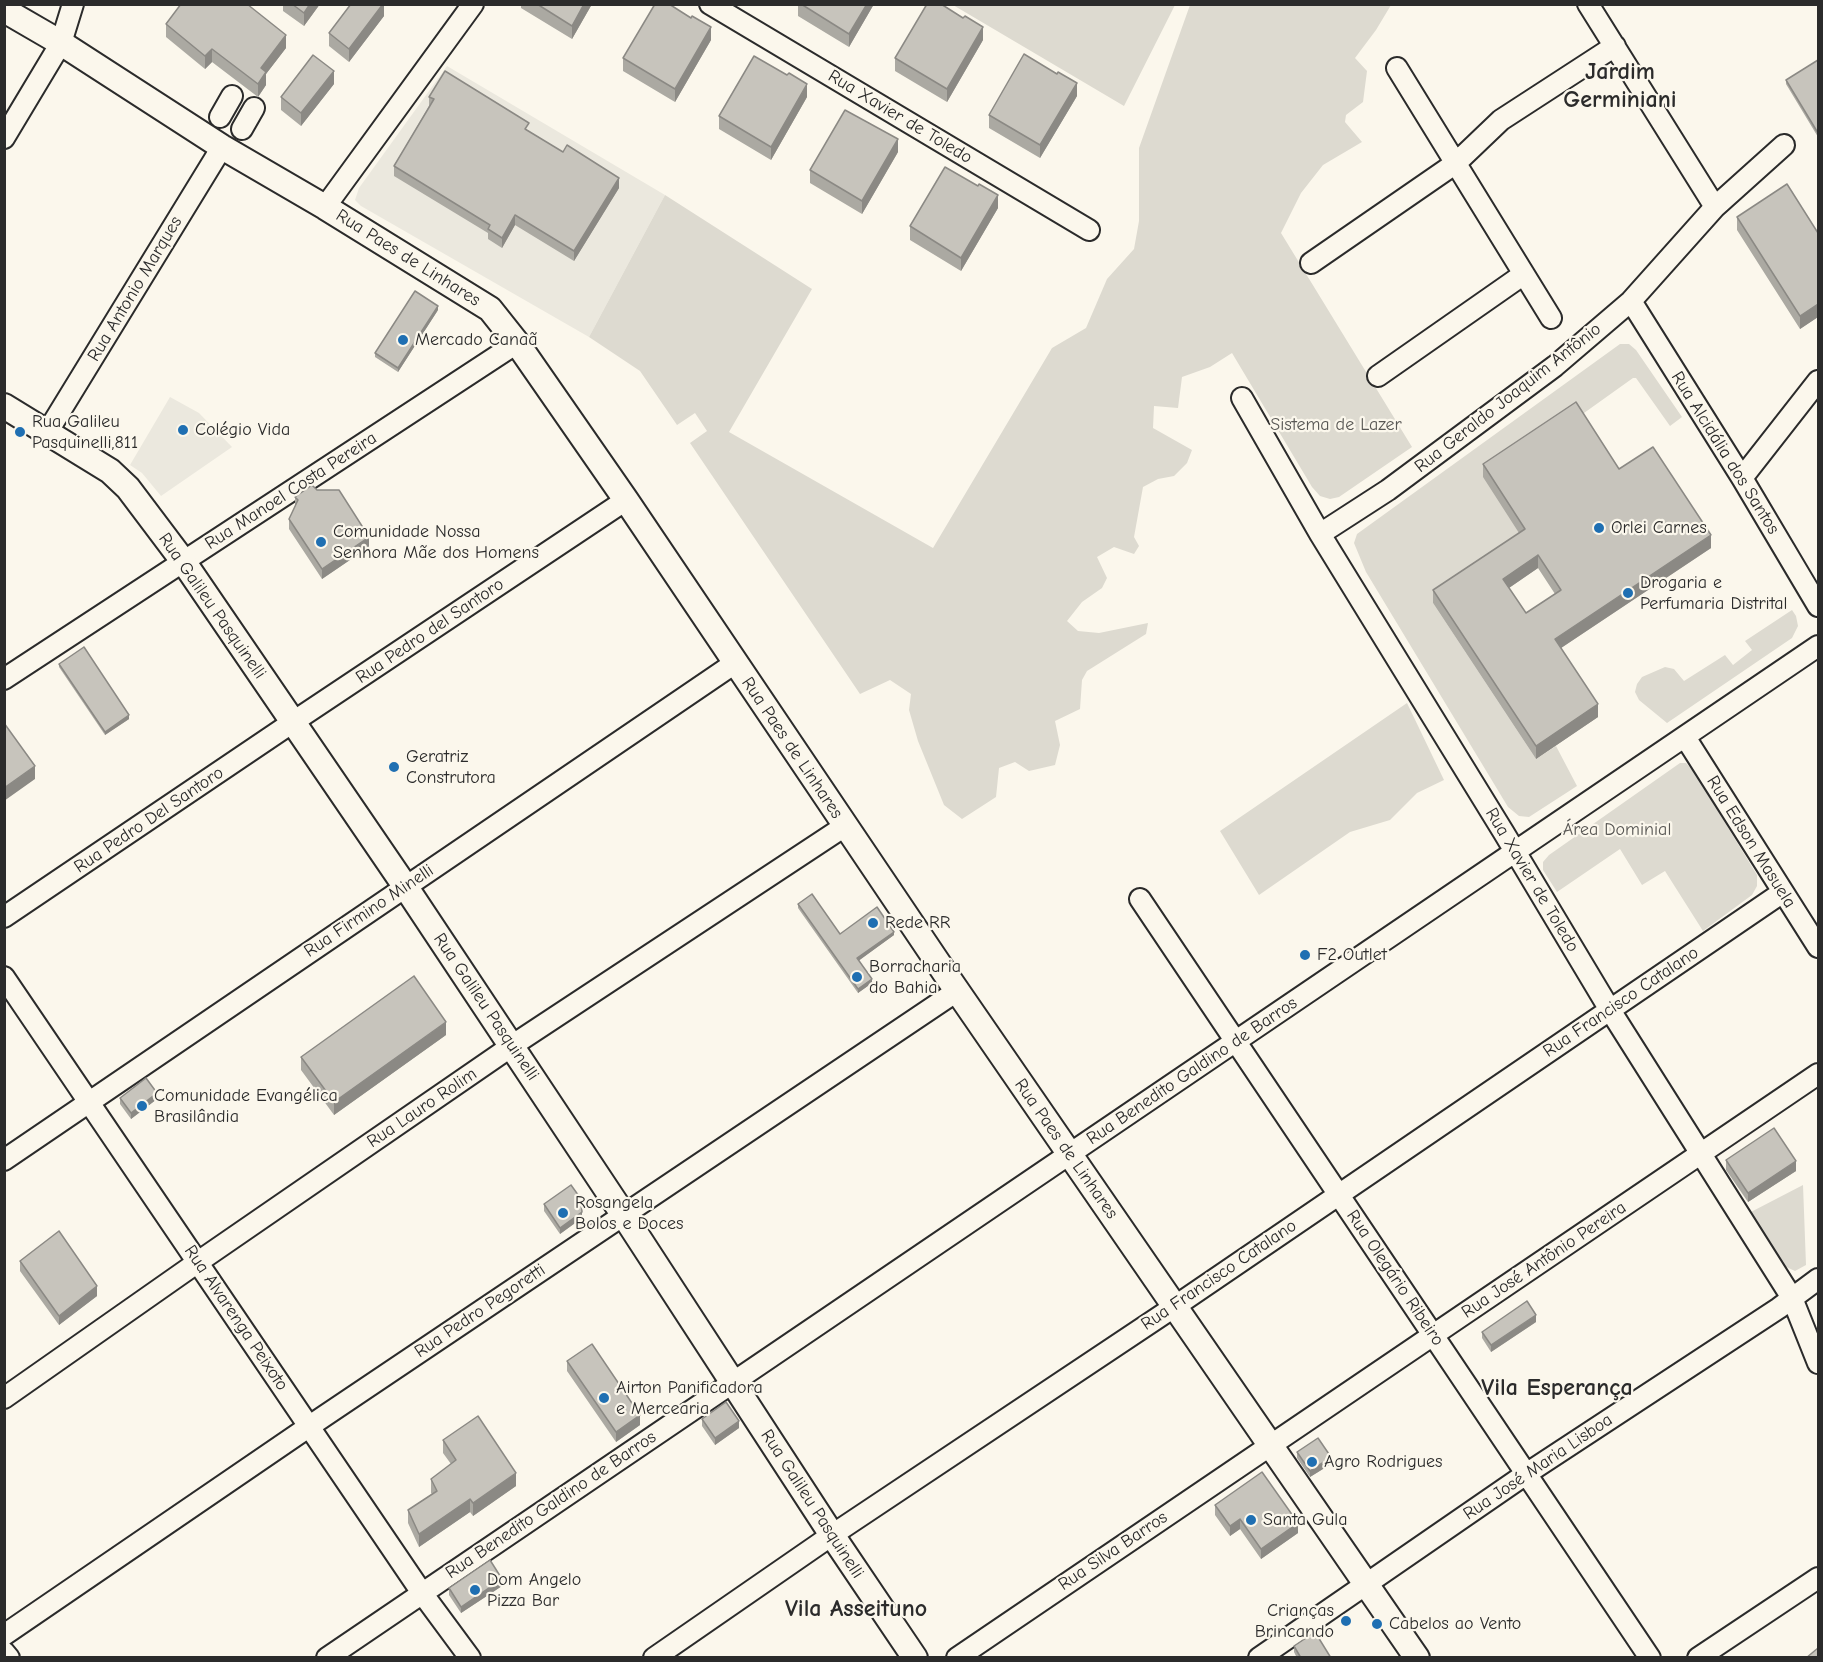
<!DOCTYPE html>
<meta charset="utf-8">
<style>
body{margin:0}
#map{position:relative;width:1823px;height:1662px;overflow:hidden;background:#fbf7ec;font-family:"Comic Neue",sans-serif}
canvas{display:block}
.frame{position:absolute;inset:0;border:6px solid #2b2b2b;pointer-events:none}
</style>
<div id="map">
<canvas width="1823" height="1662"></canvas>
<div class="frame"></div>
</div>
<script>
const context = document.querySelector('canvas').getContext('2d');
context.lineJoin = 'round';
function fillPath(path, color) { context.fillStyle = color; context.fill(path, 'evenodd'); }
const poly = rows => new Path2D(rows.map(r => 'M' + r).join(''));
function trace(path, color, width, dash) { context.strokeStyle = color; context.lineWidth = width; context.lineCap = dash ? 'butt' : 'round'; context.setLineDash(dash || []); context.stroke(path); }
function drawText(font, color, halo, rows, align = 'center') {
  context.font = font + ' "Comic Neue",sans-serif'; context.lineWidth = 4.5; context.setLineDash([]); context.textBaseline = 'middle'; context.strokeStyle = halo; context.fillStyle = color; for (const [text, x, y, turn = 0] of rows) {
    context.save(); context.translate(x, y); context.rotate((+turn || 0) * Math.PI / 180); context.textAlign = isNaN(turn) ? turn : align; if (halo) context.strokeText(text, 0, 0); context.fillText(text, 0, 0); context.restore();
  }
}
fillPath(poly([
 [447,66,665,195,589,337,361,206,355,200,359,188],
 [170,397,199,413,232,447,161,496,142,473,130,465]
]), '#ebe8de');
fillPath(poly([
 [953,5,1175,5,1124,106],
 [1190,5,1391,5,1376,30,1355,58,1367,71,1363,102,1346,115,1345,122,1362,142,1323,165,1301,193,1281,233,1412,447,1339,497,1330,499,1320,496,1312,487,1232,353,1210,367,1182,377,1178,408,1154,406,1153,428,1192,450,1187,463,1174,476,1158,479,1143,487,1134,537,1139,546,1134,554,1114,547,1097,557,1107,578,1102,588,1082,602,1067,621,1078,631,1099,633,1148,623,1146,634,1087,671,1082,680,1080,709,1055,721,1060,745,1055,765,1029,771,1015,762,999,768,996,797,962,819,944,805,918,741,909,710,911,694,890,680,860,694,690,443,707,431,695,413,677,425,640,371,589,337,665,195,812,289,729,432,933,548,1052,348,1086,328,1107,279,1134,249,1139,221,1139,148],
 [1620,344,1629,344,1636,350,1682,417,1670,426,1636,378,1633,378,1577,418,1525,542,1433,603,1536,759,1556,746,1577,786,1529,817,1519,816,1508,807,1366,572,1354,543,1357,534],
 [1792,610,1796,616,1798,626,1792,638,1667,723,1639,700,1635,692,1637,684,1642,677,1665,667,1674,669,1684,681,1725,655,1733,665,1752,650,1745,641],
 [1407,703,1444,780,1417,793,1390,820,1350,832,1259,895,1220,831],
 [1680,763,1686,763,1694,772,1757,875,1757,886,1752,895,1703,931,1665,871,1642,885,1620,849,1557,892,1543,870,1543,862,1549,855],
 [1803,1185,1806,1265,1795,1271,1782,1265,1749,1213]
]), '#dddad0');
const minor = poly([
 [710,4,1089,230],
 [1588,4,1715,207],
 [1397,68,1551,318],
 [220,117,232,96],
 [242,129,254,108],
 [4,138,61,43,73,4],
 [325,207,473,4],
 [1311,263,1456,163,1501,120,1615,46],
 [1631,301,1742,478,1818,606],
 [1378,376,1524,274],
 [1242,398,1320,534,1504,833,1610,1010,1792,1298,1818,1363],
 [48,431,222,147],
 [1742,478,1818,381],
 [1320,534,1388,490,1555,366,1631,301,1715,207,1784,145],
 [4,679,517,343],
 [1685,737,1818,947],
 [1140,899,1650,1658],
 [4,917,293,722,626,500],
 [4,977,422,1593,470,1658],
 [4,1160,735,663],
 [4,1398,198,1262,519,1041,845,826],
 [4,1635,323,1417,957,991],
 [4,1652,9,1658],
 [327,1658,1818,646],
 [654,1658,832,1535,1174,1307,1783,892],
 [957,1658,1818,1074],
 [1259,1658,1526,1474,1779,1308,1818,1279],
 [1698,1658,1818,1578]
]);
const tertiary = poly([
 [4,10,61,43,222,147,325,207,490,309,517,343,626,500,949,979,1417,1658],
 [4,406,110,471,128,488,183,561,405,886,623,1214,832,1535,915,1658]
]);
trace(minor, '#2b2b2b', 24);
trace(tertiary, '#2b2b2b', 28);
trace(minor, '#fbf7ec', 20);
trace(tertiary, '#fbf7ec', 24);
fillPath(poly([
 [181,4,252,4,250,7,286,48,266,74,266,85,258,97,212,62,205,69,166,37,166,24],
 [283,4,320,4,304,26,283,11],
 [349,4,384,4,384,16,349,62,329,46,329,33,349,6],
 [521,4,592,4,572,39,521,8],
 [798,4,874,4,849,47,798,16],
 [711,40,675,102,623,71,623,58],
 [983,40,947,102,895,71,895,58],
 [1818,60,1818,137,1786,84,1786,80],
 [334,84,301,126,281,110,281,97],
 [1077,96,1040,158,989,128,989,115],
 [429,97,529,131,619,188,574,261,515,225,502,248,488,239,488,233,394,176,394,166,429,106],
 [807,97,771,160,719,129,719,116],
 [898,152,862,214,810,183,810,170],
 [978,186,998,208,961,271,910,240,910,226],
 [1737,217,1818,233,1818,317,1800,329,1737,230],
 [438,310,398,372,375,357,375,353],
 [1483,464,1619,469,1711,548,1561,648,1598,717,1536,759,1433,603,1433,590,1519,533,1483,477],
 [1538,568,1555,594,1526,613,1509,588],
 [295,497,369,547,322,579,289,529,289,519,295,506],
 [59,664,129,719,105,735,59,667],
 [798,904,840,934,894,935,859,960,872,983,858,993,798,908],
 [446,1035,334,1115,301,1070,301,1057],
 [120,1098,157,1099,131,1119,120,1104],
 [1726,1160,1796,1171,1748,1202,1726,1170],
 [544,1204,582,1218,560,1234,544,1211],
 [20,1261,97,1296,59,1325,20,1271],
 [1536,1322,1491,1352,1482,1338,1482,1332],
 [567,1361,640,1425,616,1442,567,1371],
 [702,1419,739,1428,715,1445,702,1426],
 [443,1440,516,1486,473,1516,470,1512,419,1547,408,1523,408,1510,432,1494,431,1493,431,1479,451,1464,443,1453],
 [1297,1452,1331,1464,1310,1477,1297,1458],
 [1215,1505,1298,1533,1261,1559,1240,1529,1230,1536,1215,1515],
 [502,1586,461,1613,449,1595,449,1588],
 [1294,1646,1331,1658,1297,1658,1294,1652]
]), '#aba9a2');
fillPath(poly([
 [310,4,320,4,304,26,304,13],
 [383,4,384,4,384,16,349,62,349,49],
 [584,4,592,4,572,39,572,26],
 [867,4,874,4,849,47,849,34],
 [711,27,711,40,675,102,675,89],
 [983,27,983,40,947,102,947,89],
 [286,35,286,48,266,74,266,85,258,97,258,84,261,68],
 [212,49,212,62,205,69,205,56],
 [334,71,334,84,301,126,301,113],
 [1077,83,1077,96,1040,158,1040,145],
 [807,84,807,97,771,160,771,147],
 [898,139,898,152,862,214,862,201],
 [619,178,619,188,574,261,574,251],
 [998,195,998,208,961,271,961,258],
 [515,215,515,225,502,248,502,238],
 [1818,304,1818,317,1800,329,1800,316],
 [438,306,438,310,398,372,398,368],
 [1711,535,1711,548,1555,652,1555,639],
 [369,537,369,547,322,579,322,569],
 [1538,555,1538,568,1503,592,1503,579],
 [1598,704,1598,717,1536,759,1536,746],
 [129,715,129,719,105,735,105,732],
 [35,766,35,779,4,801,4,788],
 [894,932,894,935,857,962,857,958],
 [872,979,872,983,858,993,858,989],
 [446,1022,446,1035,334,1115,334,1102],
 [157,1093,157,1099,131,1119,131,1113],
 [1796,1161,1796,1171,1748,1202,1748,1193],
 [582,1212,582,1218,560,1234,560,1228],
 [97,1286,97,1296,59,1325,59,1316],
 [1536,1315,1536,1322,1491,1352,1491,1345],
 [640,1415,640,1425,616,1442,616,1432],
 [739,1421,739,1428,715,1445,715,1438],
 [1331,1457,1331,1464,1310,1477,1310,1471],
 [516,1473,516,1486,473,1516,473,1503],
 [470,1499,470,1512,419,1547,419,1534],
 [1240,1519,1240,1529,1230,1536,1230,1526],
 [1298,1523,1298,1533,1261,1559,1261,1549],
 [502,1579,502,1586,461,1613,461,1607]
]), '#8b8984');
const building = poly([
 [181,4,247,4,286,35,261,68,266,72,258,84,212,49,205,56,166,24,181,4],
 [292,4,310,4,304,13,292,4],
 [351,4,383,4,349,49,329,33,351,4],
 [537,4,584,4,572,26,537,4],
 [655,4,669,4,691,18,692,16,711,27,675,89,623,58,655,4],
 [801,4,867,4,849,34,801,4],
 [927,4,941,4,963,18,965,16,983,27,947,89,895,58,927,4],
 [1024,54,1057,74,1058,72,1077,83,1040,145,989,115,1024,54],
 [313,55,334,71,301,113,281,97,313,55],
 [754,56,787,75,789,73,807,84,771,147,719,116,754,56],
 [1818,60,1818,133,1786,80,1818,60],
 [445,71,529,123,525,129,563,152,567,145,619,178,574,251,515,215,502,238,488,229,490,225,394,166,434,99,429,97,445,71],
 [845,110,898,139,862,201,810,170,845,110],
 [945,167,978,186,979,184,998,195,961,258,910,226,945,167],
 [1787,184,1818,233,1818,304,1800,316,1737,217,1787,184],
 [415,291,438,306,398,368,375,353,415,291],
 [1576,402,1619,469,1653,447,1711,535,1555,639,1598,704,1536,746,1433,590,1525,529,1483,464,1576,402],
 [1538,555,1561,590,1526,613,1503,579,1538,555],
 [312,485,317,490,339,490,369,537,322,569,289,519,298,500,295,497,312,485],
 [84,647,129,715,105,732,59,664,84,647],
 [4,723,35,766,4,788,4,723],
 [812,894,840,934,877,907,894,932,857,958,872,979,858,989,798,904,812,894],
 [414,976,446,1022,334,1102,301,1057,414,976],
 [146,1078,157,1093,131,1113,120,1098,146,1078],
 [1774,1128,1796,1161,1748,1193,1726,1160,1774,1128],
 [571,1185,581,1199,582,1212,560,1228,544,1204,571,1185],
 [59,1231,97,1286,59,1316,20,1261,59,1231],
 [1527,1301,1536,1315,1491,1345,1482,1332,1527,1301],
 [592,1344,640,1415,616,1432,567,1361,592,1344],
 [726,1402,739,1421,715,1438,702,1419,726,1402],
 [478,1416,516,1473,473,1503,470,1499,419,1534,408,1510,437,1491,431,1479,456,1460,443,1440,478,1416],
 [1318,1438,1331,1457,1310,1471,1297,1452,1318,1438],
 [1262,1472,1298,1523,1261,1549,1240,1519,1230,1526,1215,1505,1262,1472],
 [490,1560,502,1579,461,1607,449,1588,490,1560],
 [1315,1632,1331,1658,1301,1658,1294,1646,1315,1632],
 [1818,1648,1818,1658,1806,1658,1818,1648]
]);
fillPath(building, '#c7c4bc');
trace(building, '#8b8984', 1.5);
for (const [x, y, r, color] of [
 [403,340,6,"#1f6fb2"],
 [183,430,6,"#1f6fb2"],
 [20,432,6,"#1f6fb2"],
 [1599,528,6,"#1f6fb2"],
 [321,542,6,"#1f6fb2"],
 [1628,593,6,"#1f6fb2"],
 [394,767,6,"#1f6fb2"],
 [873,923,6,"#1f6fb2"],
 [1305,955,6,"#1f6fb2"],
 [857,977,6,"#1f6fb2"],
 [142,1106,6,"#1f6fb2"],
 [563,1213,6,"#1f6fb2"],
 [604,1398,6,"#1f6fb2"],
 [1312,1462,6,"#1f6fb2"],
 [1251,1520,6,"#1f6fb2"],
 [475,1590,6,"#1f6fb2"],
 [1346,1621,6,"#1f6fb2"],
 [1377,1624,6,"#1f6fb2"]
]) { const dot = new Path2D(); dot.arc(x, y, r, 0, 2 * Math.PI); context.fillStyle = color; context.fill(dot); trace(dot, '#fbf7ec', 2); }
drawText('18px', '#2b2b2b', '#fbf7ec', [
 ["Rua Xavier de Toledo",900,117,31],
 ["Rua Paes de Linhares",408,258,32],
 ["Rua Antonio Marques",135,289,-59],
 ["Rua Geraldo Joaquim Antônio",1508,398,-38],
 ["Rua Alcidália dos Santos",1725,453,58],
 ["Rua Manoel Costa Pereira",291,491,-33],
 ["Rua Galileu Pasquinelli",212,606,55],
 ["Rua Pedro del Santoro",430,631,-34],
 ["Rua Paes de Linhares",792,748,56],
 ["Rua Pedro Del Santoro",149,820,-34],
 ["Rua Edson Masuela",1751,842,58],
 ["Rua Xavier de Toledo",1532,880,59],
 ["Rua Firmino Minelli",369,911,-34],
 ["Rua Francisco Catalano",1621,1002,-34],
 ["Rua Galileu Pasquinelli",486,1007,56],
 ["Rua Benedito Galdino de Barros",1192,1071,-34],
 ["Rua Lauro Rolim",422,1108,-34],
 ["Rua Paes de Linhares",1066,1149,55],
 ["Rua José Antônio Pereira",1544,1260,-34],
 ["Rua Francisco Catalano",1219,1275,-34],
 ["Rua Olegário Ribeiro",1395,1278,56],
 ["Rua Pedro Pegoretti",480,1311,-34],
 ["Rua Alvarenga Peixoto",236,1318,56],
 ["Rua José Maria Lisboa",1538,1467,-34],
 ["Rua Galileu Pasquinelli",812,1504,57],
 ["Rua Benedito Galdino de Barros",551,1505,-34],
 ["Rua Silva Barros",1113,1551,-34]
]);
drawText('18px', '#2b2b2b', '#fbf7ec', [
 ["Mercado Canaã",415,340],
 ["Rua Galileu",32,422],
 ["Pasquinelli,811",32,443],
 ["Colégio Vida",195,430],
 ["Orlei Carnes",1611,528],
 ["Comunidade Nossa",333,532],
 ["Senhora Mãe dos Homens",333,553],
 ["Drogaria e",1640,583],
 ["Perfumaria Distrital",1640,604],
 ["Geratriz",406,757],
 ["Construtora",406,778],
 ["Rede RR",885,923],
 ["F2 Outlet",1317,955],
 ["Borracharia",869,967],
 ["do Bahia",869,988],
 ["Comunidade Evangélica",154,1096],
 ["Brasilândia",154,1117],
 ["Rosangela",575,1203],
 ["Bolos e Doces",575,1224],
 ["Airton Panificadora",616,1388],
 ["e Mercearia",616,1409],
 ["Agro Rodrigues",1324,1462],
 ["Santa Gula",1263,1520],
 ["Dom Angelo",487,1580],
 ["Pizza Bar",487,1601],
 ["Crianças",1334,1611,"right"],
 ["Brincando",1334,1632,"right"],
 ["Cabelos ao Vento",1389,1624]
], 'left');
drawText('18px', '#585754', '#fbf7ec', [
 ["Sistema de Lazer",1336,425],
 ["Área Dominial",1617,830]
]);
drawText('bold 24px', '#2b2b2b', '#fbf7ec', [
 ["Jardim",1620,72],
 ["Germiniani",1620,100],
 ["Vila Esperança",1557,1388],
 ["Vila Asseituno",856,1609]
]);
</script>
